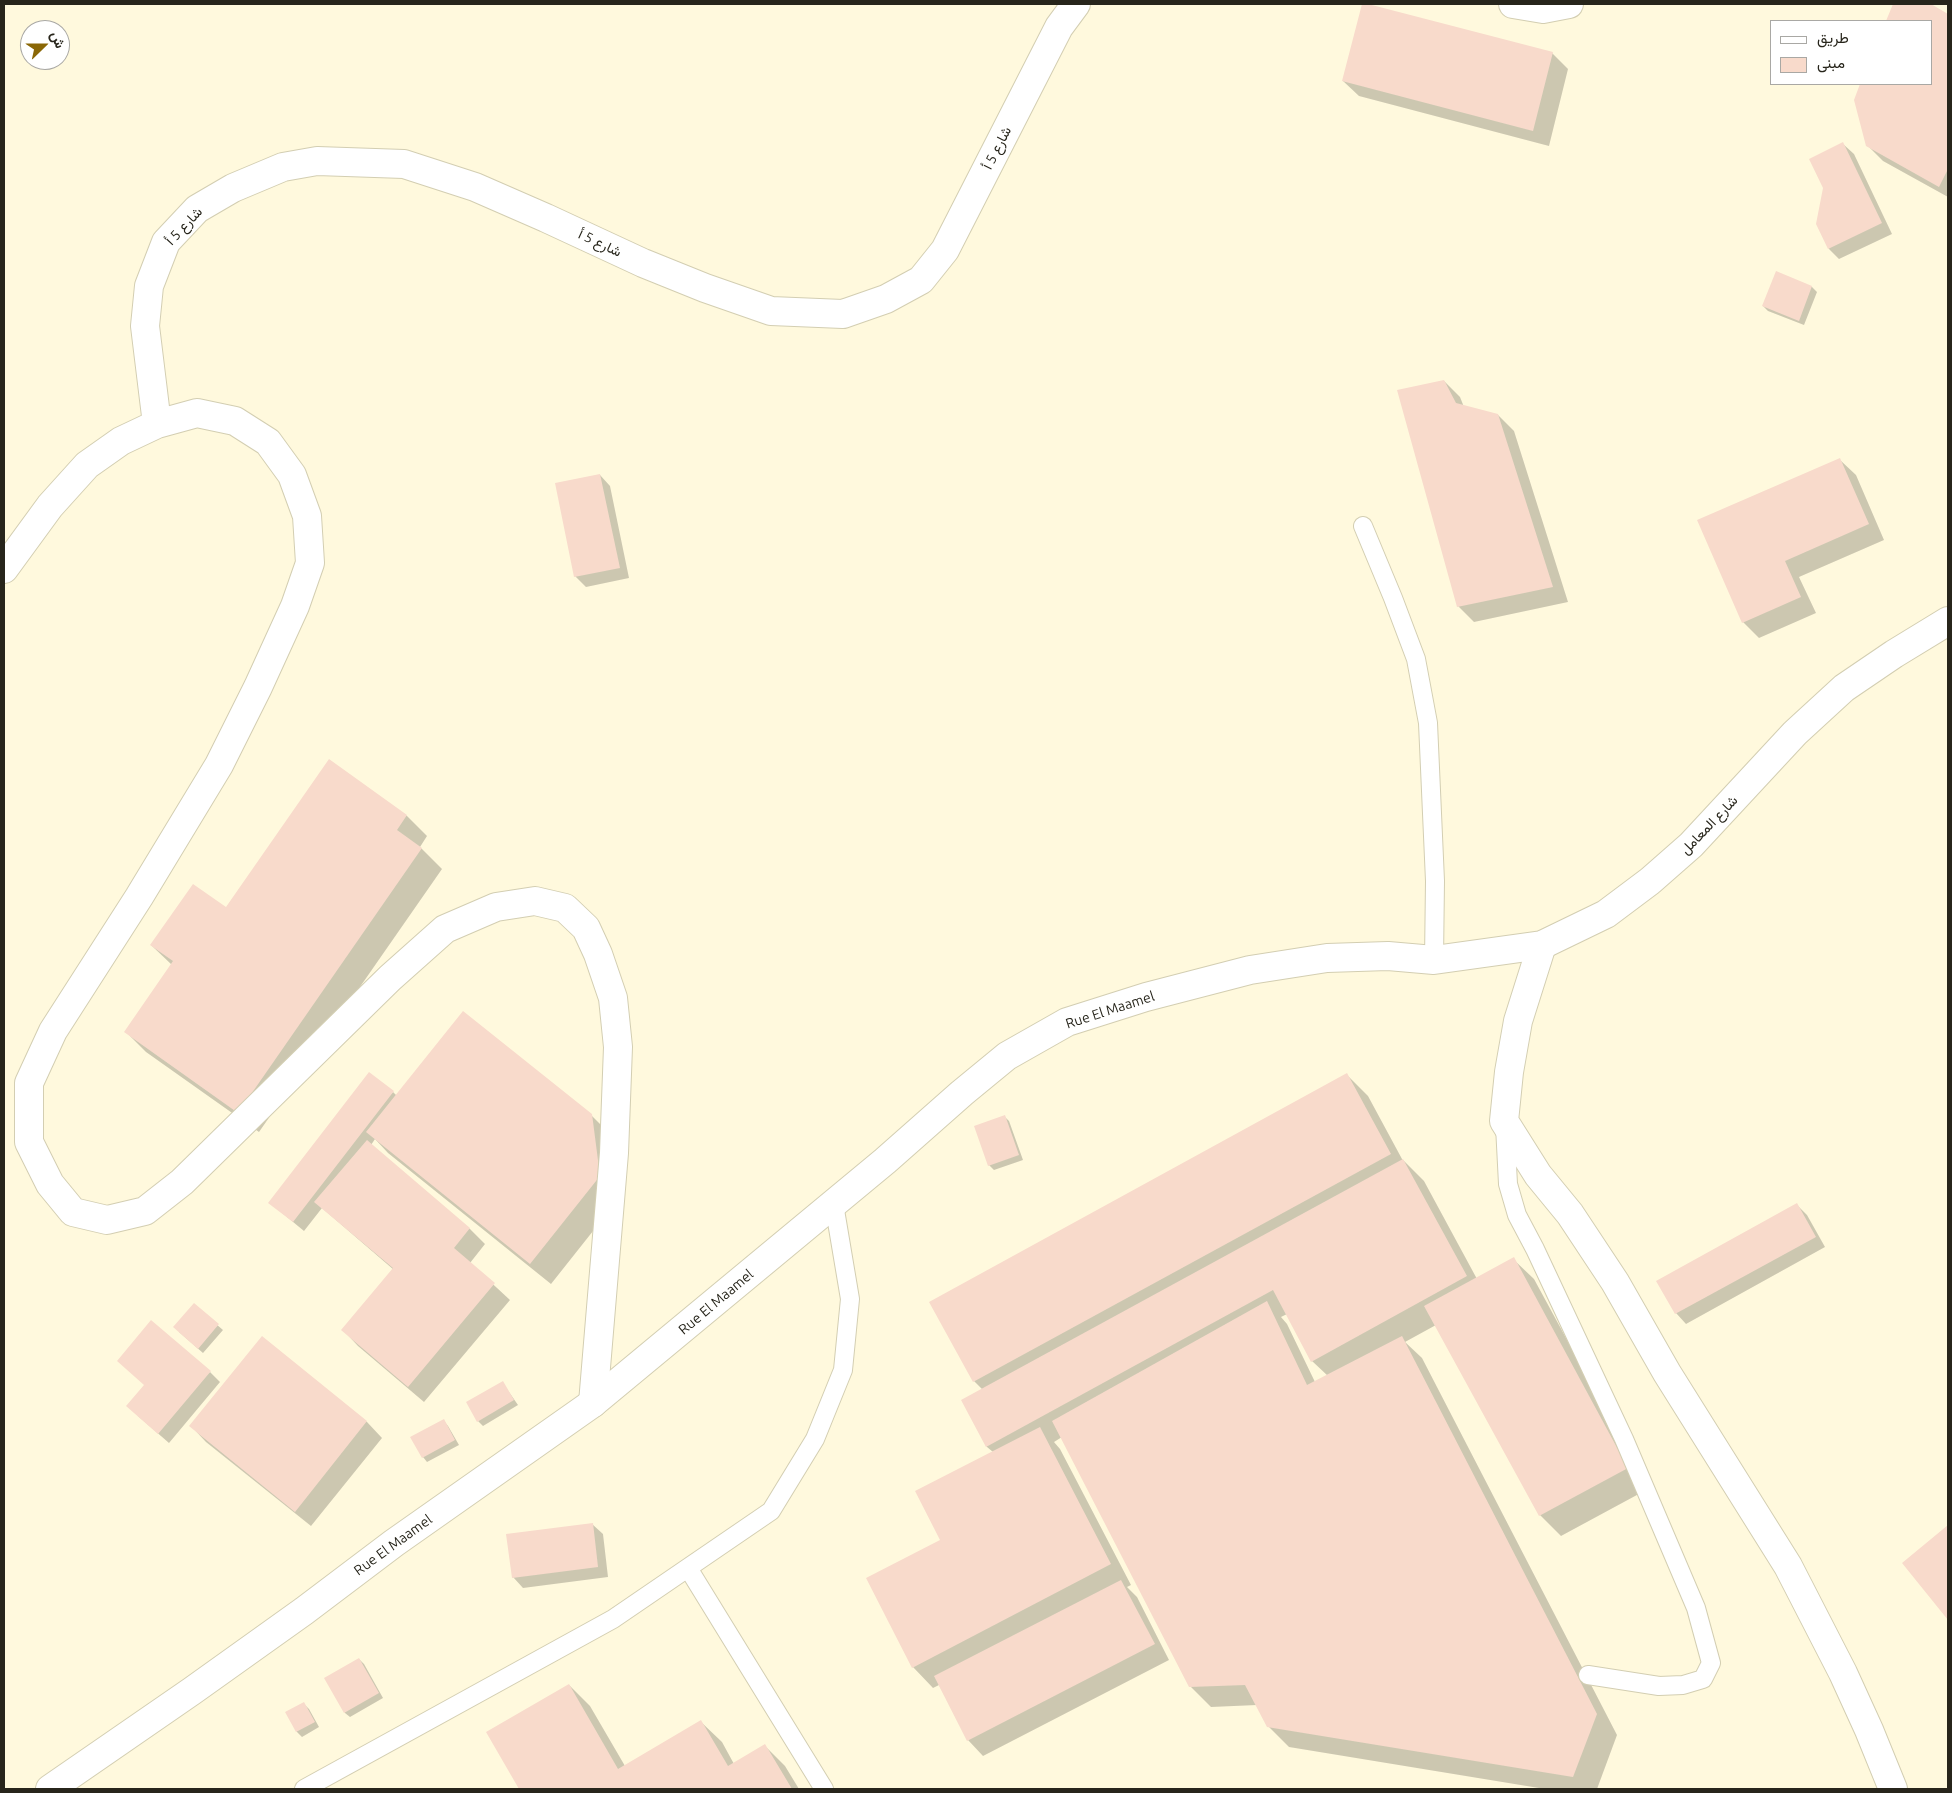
<!DOCTYPE html>
<meta charset="utf-8">
<style>
body{margin:0}
#map{position:relative;width:1952px;height:1793px;overflow:hidden;background:#fff9dd;font-family:Ubuntu,Vazirmatn,sans-serif}
canvas{display:block}
.frame{position:absolute;inset:0;border:5px solid #27251b;pointer-events:none}
.legend{position:absolute;left:1770px;top:20px;width:162px;height:65px;box-sizing:border-box;background:#fff;border:1px solid #a9a8a4;margin:0;padding:6px 9px;list-style:none;font-size:15px;color:#27251b}
.legend li{display:flex;align-items:center;gap:10px;height:25px}
.legend b{width:25px;border:1px solid #a9a8a4}
.north{position:absolute;left:20px;top:20px;width:50px;height:50px;box-sizing:border-box;background:#fff;border:1px solid #a9a8a4;border-radius:50%;rotate:68deg;font-size:14px;font-weight:700;line-height:20px;text-align:center;color:#27251b}
.north::after{content:'';display:block;margin:auto;width:18px;height:22px;background:#8a6706;clip-path:polygon(50% 0,100% 100%,50% 72%,0 100%)}
</style>
<div id="map">
<canvas width="1952" height="1793"></canvas>
<div class="frame"></div>
<ul class="legend">
<li><b style="height:6px;background:#fff"></b>طريق</li>
<li><b style="height:14px;background:#f8dacb"></b>مبنى</li>
</ul>
<div class="north">ش</div>
</div>
<script>
const context = document.querySelector('canvas').getContext('2d');
context.lineJoin = 'round';
function fillPath(path, color) { context.fillStyle = color; context.fill(path, 'evenodd'); }
const poly = rows => new Path2D(rows.map(r => 'M' + r).join(''));
function trace(path, color, width, dash) { context.strokeStyle = color; context.lineWidth = width; context.lineCap = dash ? 'butt' : 'round'; context.setLineDash(dash || []); context.stroke(path); }
function drawText(font, color, halo, rows, align = 'center') {
  context.font = font + ' Ubuntu,Vazirmatn,sans-serif'; context.lineWidth = 4.5; context.setLineDash([]); context.textBaseline = 'middle'; context.strokeStyle = halo; context.fillStyle = color; for (const [text, x, y, turn = 0] of rows) {
    context.save(); context.translate(x, y); context.rotate((+turn || 0) * Math.PI / 180); context.textAlign = isNaN(turn) ? turn : align; if (halo) context.strokeText(text, 0, 0); context.fillText(text, 0, 0); context.restore();
  }
}
fillPath(poly([
 [1363,4,1552,53,1568,69,1549,146,1359,96,1343,81],
 [1894,4,1929,4,1948,15,1948,197,1883,161,1867,145,1855,100,1862,84,1931,84,1931,21,1887,21],
 [1843,144,1854,154,1892,234,1839,259,1829,249,1817,224],
 [1777,273,1812,287,1817,292,1804,325,1768,311,1763,306],
 [1444,381,1460,397,1464,407,1498,415,1514,431,1568,602,1474,622,1458,606],
 [1840,460,1856,475,1884,540,1799,577,1816,613,1759,638,1743,622],
 [600,475,610,486,629,578,586,587,575,576],
 [329,761,407,816,427,836,420,847,442,869,259,1132,146,1052,126,1032,172,965,151,945,226,908],
 [1347,1075,1368,1096,1402,1159,1424,1181,1477,1279,1513,1259,1534,1279,1648,1489,1561,1536,1540,1515,1436,1325,1405,1342,1422,1358,1617,1735,1597,1789,1545,1789,1289,1747,1268,1726,1257,1705,1211,1707,1190,1686,1062,1437,1054,1442,1060,1449,1131,1585,1127,1587,1137,1597,1169,1660,983,1756,968,1740,939,1685,933,1688,913,1667,942,1541,993,1452,987,1447,963,1401,983,1390,974,1381],
 [1287,1314,1312,1361,1328,1376,1315,1382,1287,1324,1281,1317],
 [393,1092,397,1096,591,1115,612,1136,620,1197,551,1284,388,1153,375,1139,371,1145,470,1229,485,1244,470,1263,510,1300,424,1402,358,1346,343,1330,394,1270,322,1208,304,1231,270,1203],
 [1004,1116,1009,1121,1023,1160,994,1170,989,1165],
 [1797,1205,1807,1215,1825,1247,1686,1324,1676,1313],
 [194,1305,223,1330,203,1353,179,1332],
 [262,1337,367,1422,382,1438,311,1526,206,1442,191,1426],
 [210,1372,220,1382,169,1443,138,1416],
 [502,1382,518,1405,483,1426,478,1421],
 [444,1421,448,1426,459,1445,427,1462,423,1457],
 [592,1524,603,1534,608,1577,523,1588,513,1577],
 [1948,1527,1948,1618,1904,1563],
 [359,1659,364,1664,383,1698,350,1717,345,1713,326,1678],
 [569,1685,590,1706,625,1766,701,1722,722,1742,734,1764,765,1746,785,1766,799,1789,521,1789,488,1732],
 [304,1704,309,1709,319,1727,302,1737,297,1732,287,1713]
]), '#0003');
fillPath(poly([
 [1362,4,1368,4,1553,52,1533,131,1342,81],
 [1893,4,1931,4,1948,14,1948,169,1939,187,1866,146,1854,100,1860,84,1931,84,1931,21,1886,21],
 [1843,142,1882,223,1828,249,1816,224,1823,188,1809,159],
 [1776,271,1812,286,1799,321,1762,306],
 [1444,380,1456,403,1498,414,1553,587,1457,607,1397,390],
 [1840,458,1869,524,1785,561,1801,597,1742,623,1697,520],
 [600,474,620,568,574,577,555,483],
 [329,759,407,815,397,830,422,848,238,1113,124,1032,173,961,150,945,193,884,226,907],
 [463,1011,592,1114,600,1176,530,1264,366,1132],
 [369,1072,394,1091,293,1222,268,1203],
 [1347,1073,1391,1154,973,1382,929,1302],
 [1005,1115,1019,1155,988,1166,974,1126],
 [367,1140,470,1228,454,1248,495,1283,408,1387,341,1330,393,1268,314,1202],
 [1403,1159,1467,1276,1311,1362,1273,1290,986,1447,961,1400],
 [1797,1203,1816,1237,1675,1314,1656,1281],
 [1514,1257,1628,1468,1539,1516,1424,1306],
 [1267,1301,1307,1385,1402,1336,1597,1714,1573,1777,1267,1727,1245,1685,1189,1687,1052,1421],
 [194,1303,219,1324,198,1349,173,1327],
 [151,1320,211,1371,158,1434,126,1406,144,1385,117,1361],
 [262,1336,367,1421,295,1512,189,1426],
 [503,1381,514,1400,477,1422,466,1402],
 [444,1419,455,1440,422,1458,410,1437],
 [1040,1427,1111,1564,912,1668,866,1578,940,1540,915,1491],
 [593,1523,598,1567,512,1578,506,1534],
 [1948,1525,1948,1620,1902,1563],
 [1121,1580,1155,1644,967,1741,934,1676],
 [359,1658,379,1693,344,1713,324,1678],
 [569,1684,618,1769,701,1720,728,1766,765,1744,792,1789,519,1789,486,1732],
 [304,1702,315,1722,296,1732,285,1712]
]), '#f8dacb');
const service = poly([
 [1363,526,1393,598,1416,659,1428,723,1435,881,1434,960],
 [1505,1126,1508,1184,1517,1215,1535,1249,1624,1439,1696,1608,1711,1663,1703,1679,1683,1685,1659,1686,1588,1675],
 [688,1568,824,1789],
 [304,1789,613,1619,771,1511,815,1439,843,1370,850,1299,834,1204]
]);
const minor = poly([
 [1513,4,1543,9,1569,4],
 [157,424,145,326,149,286,166,242,197,209,233,188,283,167,317,161,404,164,475,187,546,218,643,263,705,288,771,311,843,314,886,299,921,280,945,250,1059,27,1076,4],
 [4,569,50,506,87,465,121,441,157,424,197,413,235,421,268,442,292,475,307,516,310,563,295,606,258,687,219,765,139,897,53,1031,29,1083,29,1142,50,1184,73,1212,107,1220,145,1211,182,1182,390,978,445,929,496,907,535,901,565,908,586,928,598,954,613,998,618,1047,614,1153,593,1403],
 [1542,945,1518,1021,1509,1072,1504,1121,1538,1175,1570,1214,1615,1282,1667,1373,1788,1566,1843,1673,1869,1730,1893,1789]
]);
const tertiary = poly([
 [50,1789,192,1691,304,1611,394,1543,593,1403,885,1161,962,1093,1007,1056,1067,1022,1146,997,1250,970,1327,958,1388,956,1434,960,1542,945,1606,914,1650,881,1691,845,1795,733,1844,688,1894,654,1948,621]
]);
trace(service, '#d3ceb2', 20);
trace(minor, '#d3ceb2', 30);
trace(tertiary, '#d3ceb2', 30);
trace(service, '#fff', 18);
trace(minor, '#fff', 28);
trace(tertiary, '#fff', 28);
drawText('14px', '#27251b', '#fff', [
 ["شارع 5 أ",997,148,-63],
 ["شارع 5 أ",184,226,-47],
 ["شارع 5 أ",600,243,25],
 ["شارع المعامل",1709,825,-46],
 ["Rue El Maamel",1110,1010,-18],
 ["Rue El Maamel",716,1302,-40],
 ["Rue El Maamel",393,1545,-36]
]);
</script>
